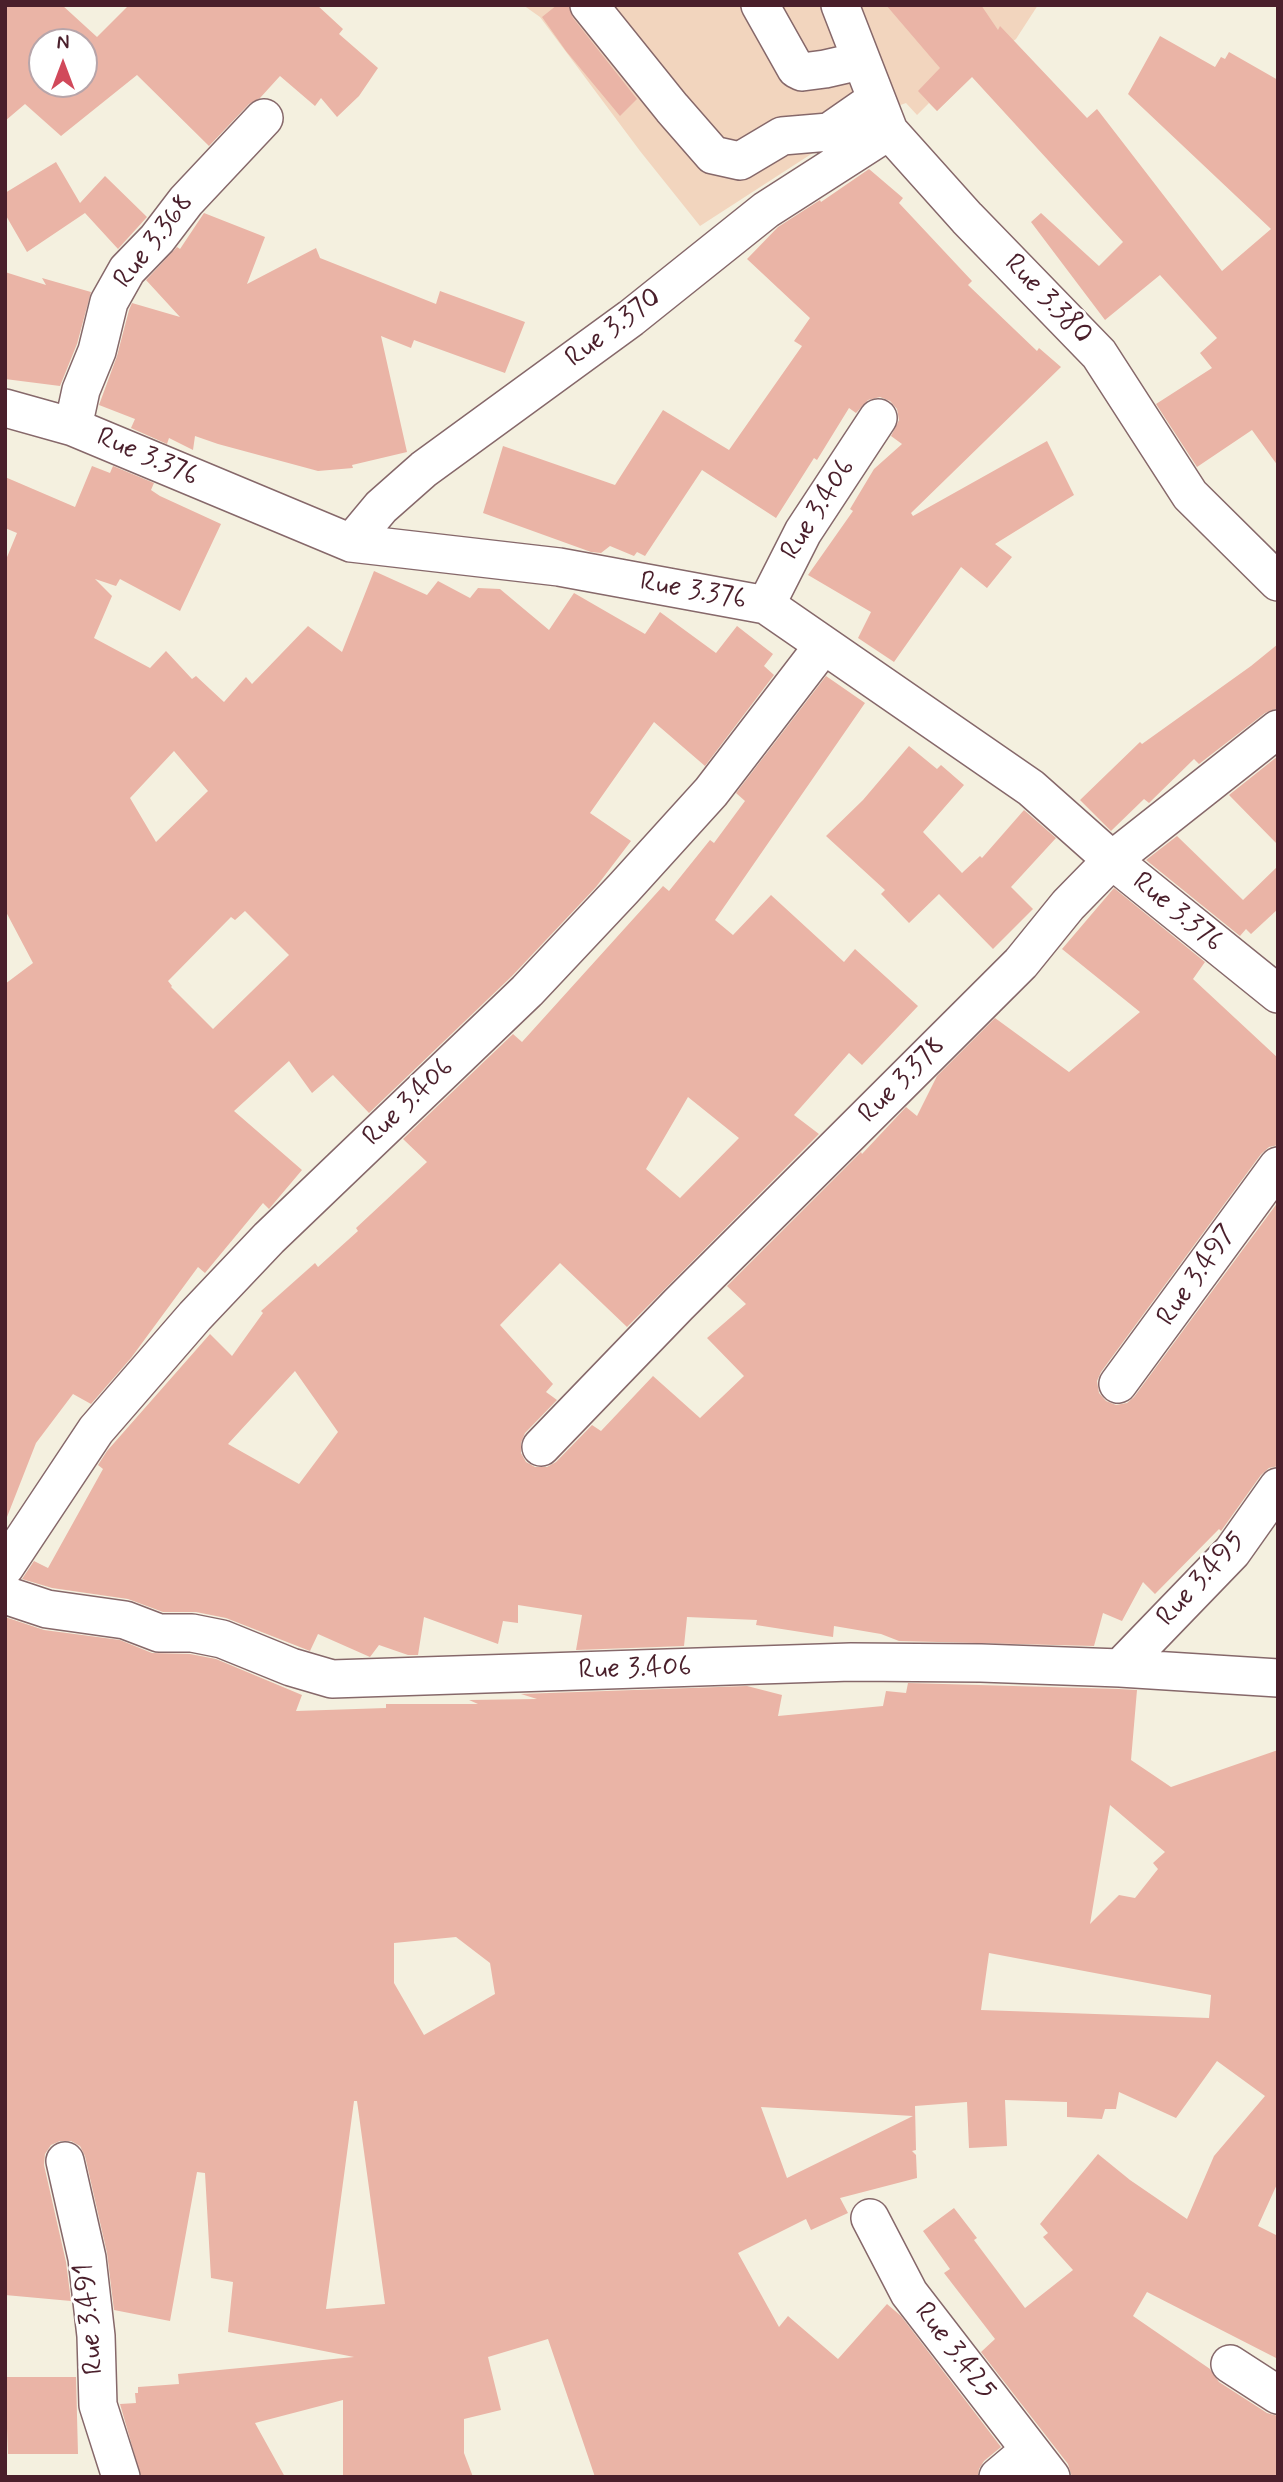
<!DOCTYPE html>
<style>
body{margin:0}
#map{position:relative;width:1283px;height:2482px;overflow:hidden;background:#f4f0df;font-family:Mynerve,sans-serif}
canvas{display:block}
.frame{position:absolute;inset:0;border:7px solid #4a1f2b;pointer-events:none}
.north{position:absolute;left:28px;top:28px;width:70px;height:70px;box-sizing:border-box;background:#fff;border:2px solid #b7a5aa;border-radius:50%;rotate:0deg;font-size:19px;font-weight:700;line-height:28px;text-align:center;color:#4a1f2b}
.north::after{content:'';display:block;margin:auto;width:24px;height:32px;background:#d1495b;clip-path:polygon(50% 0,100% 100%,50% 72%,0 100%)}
</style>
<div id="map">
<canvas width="1283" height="2482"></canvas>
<div class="frame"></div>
<div class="north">N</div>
</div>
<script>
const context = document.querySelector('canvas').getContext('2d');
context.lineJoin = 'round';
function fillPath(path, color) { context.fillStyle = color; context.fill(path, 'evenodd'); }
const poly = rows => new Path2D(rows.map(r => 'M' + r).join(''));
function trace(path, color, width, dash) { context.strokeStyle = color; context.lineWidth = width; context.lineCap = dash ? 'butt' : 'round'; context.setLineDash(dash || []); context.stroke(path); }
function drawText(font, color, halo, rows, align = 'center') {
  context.font = font + ' Mynerve,sans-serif'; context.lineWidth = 6; context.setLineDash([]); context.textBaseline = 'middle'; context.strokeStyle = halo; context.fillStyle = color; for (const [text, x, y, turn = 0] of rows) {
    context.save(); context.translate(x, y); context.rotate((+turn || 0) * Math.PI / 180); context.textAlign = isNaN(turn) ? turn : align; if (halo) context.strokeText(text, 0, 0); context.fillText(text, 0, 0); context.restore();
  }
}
fillPath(poly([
 [523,5,1038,5,1016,39,991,58,937,111,929,103,917,115,906,103,870,116,700,226,640,151,540,17]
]), '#f2d5be');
fillPath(poly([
 [5,5,62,5,97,37,129,5,317,5,343,29,339,34,378,68,359,96,337,117,321,98,315,106,280,76,260,98,249,104,209,146,137,75,61,136,25,104,5,121],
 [42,42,84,42,84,84,42,84],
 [557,5,568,5,573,18,637,99,620,116,566,51,542,17],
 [886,5,981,5,998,30,1000,26,1087,118,1097,109,1222,271,1271,229,1128,94,1160,36,1215,67,1221,57,1225,59,1229,52,1278,80,1278,466,1252,430,1197,467,1156,404,1212,368,1200,353,1217,338,1160,275,1105,320,1031,222,1041,213,1099,266,1123,242,972,77,937,111,918,91,940,68],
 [56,162,80,203,105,176,147,217,118,249,85,213,27,252,5,214,5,193],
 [869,169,903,198,899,203,972,281,968,285,1037,351,1039,348,1061,367,911,513,913,516,1047,441,1074,495,995,544,1012,557,987,588,961,567,894,662,858,638,871,612,808,575,853,511,850,509,874,469,902,444,891,436,899,420,897,409,890,401,880,397,868,400,856,413,849,408,817,460,814,458,776,518,702,470,645,556,637,552,634,556,610,546,601,553,591,552,483,513,503,446,615,485,663,410,729,450,802,346,794,341,810,318,747,259,778,227,820,200,821,202],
 [204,213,265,237,247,284,316,248,320,258,436,304,440,291,525,322,505,373,414,340,411,348,381,336,407,452,352,465,353,468,318,471,218,444,195,436,193,450,169,438,167,444,131,428,135,419,99,405,117,356,129,310,132,303,180,317,146,280,177,247,180,249],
 [5,272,46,285,42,278,91,292,77,344,60,386,5,379],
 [92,466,110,473,113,466,154,483,151,490,160,496,221,524,180,611,120,579,116,586,95,579,112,596,94,638,150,668,166,651,192,679,196,676,224,702,246,677,252,684,308,626,342,652,374,571,427,595,438,581,470,598,478,588,500,589,549,630,574,593,645,634,660,612,716,653,737,626,773,654,764,666,774,675,705,766,654,722,590,813,631,841,596,887,512,976,369,1113,333,1075,312,1093,289,1061,234,1111,302,1170,269,1209,263,1203,205,1273,198,1267,131,1358,91,1404,73,1394,36,1443,7,1517,5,984,33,963,5,910,5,562,17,533,5,528,5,477,75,507],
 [174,751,208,791,156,842,130,798],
 [245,911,289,955,213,1029,171,987,172,986,168,981,231,917,235,920],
 [1278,644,1278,708,1265,713,1199,764,1194,759,1149,803,1144,799,1111,831,1080,800,1140,742,1142,744,1251,666],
 [826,676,865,703,715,920,733,935,771,895,844,962,855,949,918,1006,862,1065,849,1053,794,1115,819,1134,627,1327,560,1263,500,1325,553,1384,546,1392,557,1400,525,1433,521,1443,521,1453,526,1462,535,1467,547,1467,556,1462,592,1425,601,1431,653,1376,700,1418,744,1376,707,1338,746,1304,727,1286,861,1152,862,1154,906,1107,917,1116,937,1076,995,1018,1069,1072,1140,1012,1062,949,1114,888,1205,962,1193,979,1278,1058,1278,1145,1269,1147,1261,1154,1101,1372,1097,1381,1099,1393,1106,1401,1116,1405,1127,1403,1134,1397,1278,1202,1278,1466,1269,1468,1261,1475,1221,1531,1219,1529,1155,1594,1143,1582,1122,1621,1103,1613,1094,1646,899,1641,881,1634,834,1626,833,1637,756,1625,757,1620,687,1617,684,1646,576,1650,582,1615,518,1605,518,1623,503,1621,498,1644,424,1617,418,1655,408,1655,379,1645,370,1657,318,1634,310,1651,226,1618,196,1612,163,1612,128,1599,52,1588,22,1579,34,1561,48,1568,103,1469,98,1465,107,1451,210,1334,232,1356,263,1313,261,1311,315,1263,318,1267,358,1231,356,1228,427,1162,403,1139,513,1034,522,1042,663,886,669,891,710,840,714,843,745,801,736,793],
 [688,1097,739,1138,680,1198,646,1169],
 [295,1371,338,1432,299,1484,228,1444],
 [909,746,937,769,941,765,964,785,923,832,962,873,980,856,982,858,1024,810,1056,838,1011,887,1033,909,993,949,939,894,909,923,881,894,885,890,826,836,863,800],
 [1278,756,1278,845,1229,795],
 [1177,836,1243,900,1278,866,1278,909,1251,934,1246,929,1240,936,1146,860],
 [5,1617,44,1630,120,1640,152,1653,190,1654,216,1659,302,1695,296,1711,386,1708,386,1704,478,1704,469,1700,537,1699,521,1694,747,1686,782,1695,778,1716,883,1706,886,1691,906,1693,908,1683,1119,1689,1137,1690,1131,1760,1171,1787,1278,1750,1278,2182,1258,2226,1278,2236,1278,2359,1147,2292,1133,2316,1210,2369,1219,2382,1267,2413,1278,2416,1278,2477,1072,2477,1068,2464,981,2352,995,2339,944,2273,950,2269,923,2231,954,2208,977,2238,974,2240,1025,2308,1073,2270,1043,2237,1048,2233,1040,2224,1098,2154,1130,2180,1187,2219,1214,2156,1265,2096,1217,2061,1176,2118,1119,2092,1116,2109,1105,2109,1102,2119,1067,2117,1067,2102,1005,2100,1007,2146,969,2148,967,2102,915,2106,916,2150,912,2151,916,2155,917,2178,840,2198,848,2213,811,2230,806,2219,738,2253,779,2327,788,2316,838,2359,887,2304,901,2316,1001,2447,984,2461,979,2469,978,2477,595,2477,548,2339,488,2357,501,2410,464,2419,464,2453,473,2477,343,2477,343,2400,255,2423,285,2477,141,2477,120,2404,136,2403,135,2393,138,2393,138,2387,179,2384,178,2374,354,2357,228,2332,233,2282,211,2278,205,2173,197,2172,170,2321,114,2310,107,2253,85,2156,80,2146,71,2141,60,2141,51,2145,45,2154,44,2165,66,2262,71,2301,5,2295],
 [1110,1805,1165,1852,1153,1863,1158,1869,1135,1898,1119,1895,1090,1924],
 [456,1937,490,1963,495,1994,424,2035,394,1983,394,1943],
 [989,1953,1211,1995,1209,2018,981,2010],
 [354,2101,357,2101,385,2304,326,2309],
 [761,2107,913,2116,787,2178],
 [5,2377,76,2377,78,2454,8,2454]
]), '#eab4a6');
const minor = poly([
 [589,5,672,108,713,155,740,161,782,136,829,132,875,100],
 [760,5,796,69,802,72,825,69,860,61],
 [840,5,889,131,967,218,1099,354,1190,495,1278,582],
 [5,408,73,427,351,543,559,567,766,605,1031,788,1112,860,1278,994],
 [73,427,81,390,97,351,109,302,127,270,157,239,186,201,264,118],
 [351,543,381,507,424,469,631,318,766,210,889,131],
 [766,605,803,532,878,418],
 [1118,1384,1278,1166],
 [541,1447,678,1305,1021,963,1068,905,1112,860,1278,729],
 [5,1567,96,1430,195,1316,269,1238,527,991,623,889,711,792,823,646],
 [5,1595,47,1609,125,1620,159,1633,192,1633,222,1639,291,1667,332,1679,851,1662,981,1663,1120,1668,1278,1678],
 [1120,1668,1232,1552,1278,1487],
 [65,2161,87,2258,96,2336,98,2405,121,2477],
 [870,2218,909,2293,1051,2477],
 [1230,2364,1278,2395],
 [998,2477,1030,2450]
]);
trace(minor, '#86686a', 40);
trace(minor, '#fff', 37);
drawText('28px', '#4a1f2b', '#fff', [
 ["Rue 3.368",155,242,-52],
 ["Rue 3.380",1047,300,46],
 ["Rue 3.370",614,329,-37],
 ["Rue 3.376",147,458,23],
 ["Rue 3.406",819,510,-58],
 ["Rue 3.376",693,592,10],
 ["Rue 3.376",1177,913,39],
 ["Rue 3.378",903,1081,-45],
 ["Rue 3.406",409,1103,-44],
 ["Rue 3.497",1198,1276,-55],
 ["Rue 3.495",1202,1580,-48],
 ["Rue 3.406",635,1670,-2],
 ["Rue 3.491",91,2319,-95],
 ["Rue 3.425",954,2352,52]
]);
</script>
